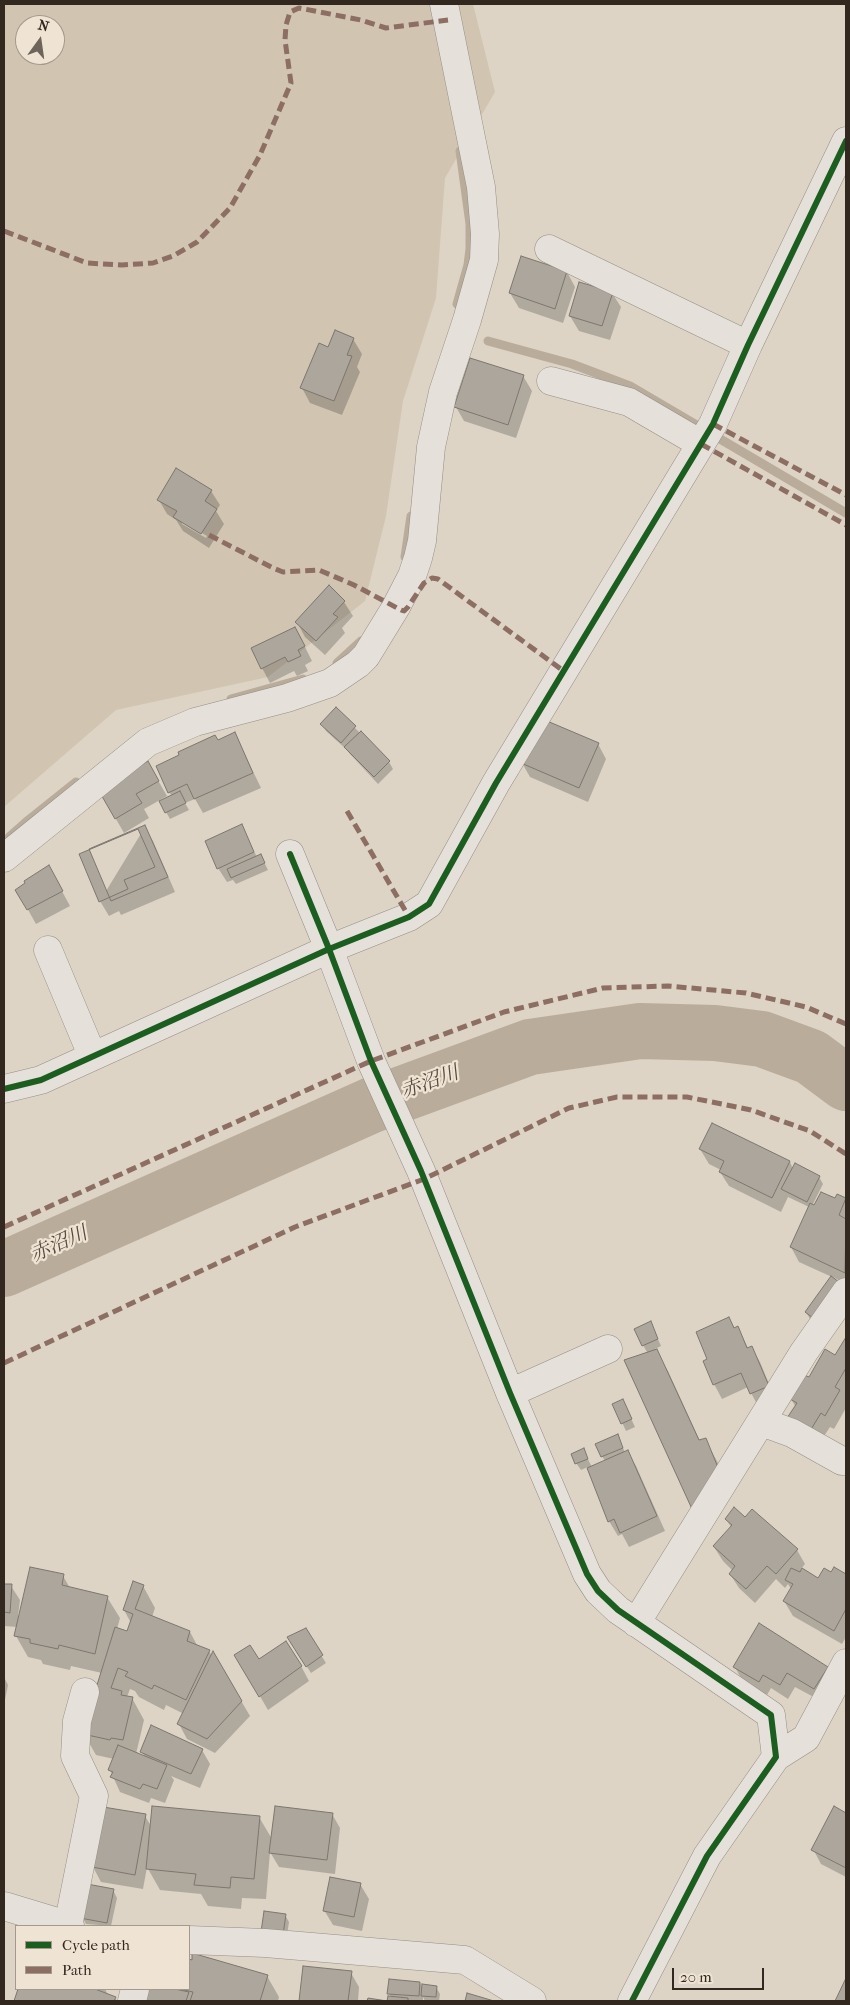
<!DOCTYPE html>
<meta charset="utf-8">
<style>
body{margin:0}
#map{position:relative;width:850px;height:2005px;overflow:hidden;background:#ddd4c6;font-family:"IM FELL French Canon",serif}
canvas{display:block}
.frame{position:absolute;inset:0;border:5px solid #332820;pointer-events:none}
.legend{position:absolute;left:15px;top:1925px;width:175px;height:65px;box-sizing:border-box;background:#efe4d4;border:1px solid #a4998c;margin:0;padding:6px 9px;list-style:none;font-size:15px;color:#332820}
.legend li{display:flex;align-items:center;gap:10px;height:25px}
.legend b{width:25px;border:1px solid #a4998c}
.north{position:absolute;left:15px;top:15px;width:50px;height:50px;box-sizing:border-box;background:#efe4d4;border:1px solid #a4998c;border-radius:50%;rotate:14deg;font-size:14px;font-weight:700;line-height:20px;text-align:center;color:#332820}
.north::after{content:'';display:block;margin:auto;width:18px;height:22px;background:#6e645a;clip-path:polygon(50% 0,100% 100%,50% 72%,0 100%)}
.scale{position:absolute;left:672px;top:1968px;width:92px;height:22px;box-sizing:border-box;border:2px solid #332820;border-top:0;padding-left:6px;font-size:15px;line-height:18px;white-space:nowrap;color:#332820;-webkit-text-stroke:4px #efe4d4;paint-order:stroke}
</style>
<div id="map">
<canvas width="850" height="2005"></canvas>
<div class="frame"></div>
<ul class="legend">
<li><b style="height:6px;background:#1b5e20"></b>Cycle path</li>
<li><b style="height:6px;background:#8d6e63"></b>Path</li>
</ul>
<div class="north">N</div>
<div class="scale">20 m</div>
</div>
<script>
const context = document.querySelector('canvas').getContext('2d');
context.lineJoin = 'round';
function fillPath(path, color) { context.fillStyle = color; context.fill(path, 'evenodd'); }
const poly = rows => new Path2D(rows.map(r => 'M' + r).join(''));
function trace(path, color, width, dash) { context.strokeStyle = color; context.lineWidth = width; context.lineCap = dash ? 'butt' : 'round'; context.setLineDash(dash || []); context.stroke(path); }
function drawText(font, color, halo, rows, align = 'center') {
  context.font = font + ' "IM FELL French Canon","Noto Serif JP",serif'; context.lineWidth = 4.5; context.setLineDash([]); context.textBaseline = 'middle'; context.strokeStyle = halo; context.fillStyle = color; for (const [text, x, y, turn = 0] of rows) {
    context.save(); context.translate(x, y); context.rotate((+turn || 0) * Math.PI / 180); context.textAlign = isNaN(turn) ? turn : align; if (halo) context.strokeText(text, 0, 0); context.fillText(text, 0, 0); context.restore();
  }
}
fillPath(poly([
 [4,4,473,4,495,92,445,178,436,298,403,401,386,516,365,601,268,677,116,710,4,807],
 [25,25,55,25,55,55,25,55]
]), '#d1c5b2');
fillPath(poly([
 [567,272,575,287,563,323,519,308,510,293],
 [612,293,621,307,610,340,579,331,570,316],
 [353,339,362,354,357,367,360,372,342,415,310,403,302,388,329,348],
 [523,376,532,391,516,438,464,421,456,407],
 [211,491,220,505,216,511,224,524,209,548,183,531,176,520,167,514,159,500],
 [182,521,207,536,206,538,182,524],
 [344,602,353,616,342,628,345,633,325,655,305,637,297,622],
 [303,643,312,661,305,665,308,671,297,676,294,671,270,683,262,668],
 [336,709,389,762,393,769,378,784,350,754,346,749,326,731,322,724],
 [235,734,261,788,203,813,195,799,185,803,189,810,170,819,166,812,172,796,169,792,181,756],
 [598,744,606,759,588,802,530,777,522,763],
 [148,763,167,796,144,809,149,818,124,833,100,791],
 [241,826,257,857,264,862,268,870,236,884,233,880,227,882,218,868],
 [145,827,153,841,175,892,121,915,119,911,109,916,100,901],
 [57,882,70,906,36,924,17,890],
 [713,1124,790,1162,793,1169,819,1177,823,1184,812,1206,836,1200,838,1195,846,1200,846,1284,833,1277,822,1327,810,1319,806,1312,832,1277,799,1262,791,1247,809,1207,788,1197,781,1212,729,1186,720,1172,721,1170,709,1164,700,1149],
 [729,1319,735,1329,738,1327,748,1348,751,1347,760,1362,776,1401,759,1408,748,1387,722,1399,714,1384,709,1360],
 [654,1330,661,1346,655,1349,668,1371,700,1441,705,1440,717,1461,731,1491,727,1493,643,1345],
 [846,1339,846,1397,845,1400,846,1408,834,1429,830,1427,818,1445,791,1399,809,1379,836,1357],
 [614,1405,626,1408,635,1427,626,1431],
 [617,1436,625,1452,627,1451,636,1466,665,1531,629,1547,622,1534,618,1536,609,1521,588,1467,581,1470,576,1463,583,1450,592,1467,605,1461,602,1456],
 [726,1519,745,1519,797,1550,805,1564,801,1569,819,1579,832,1574,835,1569,846,1576,846,1637,842,1644,793,1616,784,1601,791,1589,788,1584,785,1588,776,1579,755,1603,739,1588,730,1574,733,1571,723,1561,714,1547,731,1527],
 [63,1576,70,1588,107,1597,120,1618,117,1629,127,1633,131,1623,124,1610,143,1586,155,1608,152,1617,190,1632,198,1647,209,1651,212,1656,213,1653,250,1716,215,1753,187,1739,179,1724,184,1714,166,1705,164,1710,139,1697,135,1691,130,1689,127,1697,132,1698,144,1720,136,1754,145,1757,142,1752,202,1750,210,1764,200,1788,171,1776,174,1780,165,1803,151,1798,149,1803,120,1792,110,1770,114,1759,96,1755,84,1734,102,1673,71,1666,70,1670,43,1664,41,1660,28,1657,16,1636,18,1627,4,1626,4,1585,11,1586,20,1600,18,1616,20,1616],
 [760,1625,827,1668,836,1683,823,1702,795,1687,788,1699,771,1688,767,1695,743,1682,735,1667],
 [305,1630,326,1663,311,1673,292,1644],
 [236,1655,301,1666,309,1681,268,1710],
 [4,1677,8,1685,4,1705],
 [835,1808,846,1814,846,1877,821,1864,813,1849],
 [332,1814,340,1828,335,1874,279,1867,270,1852,266,1899,242,1898,241,1909,208,1906,201,1894,160,1890,147,1867,143,1889,101,1882,93,1867,145,1816,151,1826,259,1817,272,1839],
 [360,1884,369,1899,362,1931,333,1925,324,1910],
 [113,1890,117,1898,111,1926,86,1924,82,1917],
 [285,1915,289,1922,286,1942,263,1932],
 [189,1960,267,1976,279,1997,278,2001,143,2001,146,1989,189,1989],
 [304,1967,351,1973,359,1987,358,2001,300,2001],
 [420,1983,423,1989,436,1987,440,1994,439,2001,425,2001,423,1997,423,2001,389,2001,389,1997,391,1997,389,1994],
 [20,1989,89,1989,89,1993,92,1989,105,1989,108,1995,115,1998,117,2001,15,2001]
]), '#0003');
trace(poly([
 [457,304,468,265,470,249,470,224,460,151],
 [488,341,572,364,630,386,846,513],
 [405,557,411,516],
 [337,663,361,641],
 [231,699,303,679],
 [9,837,26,822,76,782]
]), '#b9ac9b', 9);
trace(poly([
 [4,1269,372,1105,530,1047,640,1031,715,1033,762,1039,811,1057,846,1083]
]), '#b9ac9b', 56);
const building = poly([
 [521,256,567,271,555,309,509,293,521,256],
 [579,282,613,292,602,326,569,316,579,282],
 [335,330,354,338,347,355,352,356,334,401,300,388,319,343,328,347,335,330],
 [470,358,524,375,508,425,454,407,470,358],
 [176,468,212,490,205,501,217,509,201,534,173,517,177,511,157,500,176,468],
 [329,585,345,601,333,614,338,617,316,641,295,622,329,585],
 [295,627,305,646,298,650,301,656,288,662,285,657,261,669,251,648,295,627],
 [336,707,356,726,341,743,320,724,336,707],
 [540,718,599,743,579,788,521,763,540,718],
 [361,731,390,761,374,777,344,747,361,731],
 [235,732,253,773,194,799,187,784,168,793,156,766,179,755,178,752,215,735,218,740,235,732],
 [148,761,159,781,136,794,142,803,115,819,99,791,148,761],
 [180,791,186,803,165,813,159,801,180,791],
 [242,824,254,852,217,869,205,841,242,824],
 [145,825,168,877,111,901,89,849,145,825],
 [138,829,155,867,124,880,128,889,99,902,79,854,138,829],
 [261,854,265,863,231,878,227,869,261,854],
 [49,865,63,891,27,910,15,890,25,883,24,881,49,865],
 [712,1123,790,1161,772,1198,719,1172,724,1161,699,1149,712,1123],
 [795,1163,820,1176,807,1202,781,1189,795,1163],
 [821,1192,835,1198,837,1194,846,1198,839,1215,846,1219,845,1273,790,1247,810,1203,814,1205,821,1192],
 [831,1276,843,1285,817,1321,805,1312,831,1276],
 [729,1317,734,1328,738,1326,747,1348,752,1346,769,1386,750,1394,741,1373,713,1385,703,1361,707,1359,696,1332,729,1317],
 [651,1321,658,1339,642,1346,634,1329,651,1321],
 [846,1337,846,1368,835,1387,840,1390,825,1416,821,1413,810,1431,787,1418,797,1403,790,1399,804,1375,809,1377,825,1349,835,1355,846,1337],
 [657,1349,699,1440,706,1438,719,1470,692,1509,624,1360,657,1349],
 [623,1399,632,1419,621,1424,612,1404,623,1399],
 [618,1434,623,1448,601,1457,595,1444,618,1434],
 [584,1448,588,1459,575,1464,571,1454,584,1448],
 [628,1450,657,1516,620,1533,614,1519,608,1522,587,1468,628,1450],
 [734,1507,745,1517,752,1509,798,1549,776,1574,767,1566,746,1589,729,1574,735,1566,713,1546,732,1525,725,1519,734,1507],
 [30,1567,64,1574,62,1585,108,1596,95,1654,59,1645,58,1649,30,1643,30,1639,14,1636,30,1567],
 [834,1567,846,1574,846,1609,834,1631,783,1601,793,1584,785,1580,791,1568,800,1572,802,1568,818,1578,824,1568,831,1572,834,1567],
 [133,1581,144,1585,135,1609,190,1631,187,1641,210,1650,186,1700,154,1685,152,1689,125,1676,128,1672,118,1668,111,1688,122,1691,121,1695,133,1697,123,1740,111,1738,110,1740,83,1734,95,1685,97,1685,115,1627,127,1631,133,1614,123,1610,133,1581],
 [4,1584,12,1584,10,1613,4,1612,4,1584],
 [759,1623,828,1667,814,1689,787,1673,780,1685,763,1675,759,1682,733,1667,759,1623],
 [306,1628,323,1655,306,1667,287,1637,306,1628],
 [286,1641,302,1666,259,1697,234,1655,250,1645,259,1659,286,1641],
 [213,1651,242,1701,207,1739,177,1724,213,1651],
 [151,1725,203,1749,191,1774,140,1752,151,1725],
 [118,1745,167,1765,157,1789,143,1784,140,1789,110,1777,113,1772,108,1770,118,1745],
 [152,1806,260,1816,254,1879,231,1877,230,1888,194,1885,196,1874,146,1869,152,1806],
 [275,1806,333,1813,327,1860,269,1853,275,1806],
 [834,1806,846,1813,846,1868,811,1850,834,1806],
 [103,1807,146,1814,135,1875,92,1867,103,1807],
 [330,1877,361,1883,354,1917,323,1911,330,1877],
 [87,1884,114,1889,107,1923,80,1918,87,1884],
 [264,1911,286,1914,283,1935,261,1932,264,1911],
 [192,1953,268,1975,260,2001,190,2001,193,1992,179,1989,189,1989,189,1959,192,1960,192,1953],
 [303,1966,352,1971,348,2001,299,2001,303,1966],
 [846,1978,846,2001,835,2001,846,1978],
 [389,1979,420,1982,419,1996,387,1994,389,1979],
 [422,1984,437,1986,436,1997,421,1996,422,1984],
 [18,1989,95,1989,116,1997,114,2001,14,2001,18,1989],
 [145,1989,175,1989,189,1992,186,2001,141,2001,145,1989],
 [467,1993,494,2001,465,2001,467,1993],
 [388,1996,408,1998,408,2001,367,2001,368,1998,387,2001,388,1996]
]);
fillPath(building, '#ada69d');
trace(building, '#7c766e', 1);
const minor = poly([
 [549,249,748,345],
 [551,381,629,402,701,444],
 [290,854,329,949,371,1061,421,1171,510,1393,587,1574,598,1591,618,1610,771,1715,776,1757,707,1856,632,2001],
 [4,858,148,742,195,722,287,698,330,683,358,664,366,656,396,607,412,576,418,558,422,541,431,447,443,392,467,320,484,260,485,234,481,187,444,4],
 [48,950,92,1055],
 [4,1089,41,1080,329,949,409,917,429,904,496,783,713,424,748,345,846,141],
 [510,1393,608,1349],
 [759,1425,770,1425,792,1433,842,1461,846,1461],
 [636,1623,804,1352,846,1292],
 [776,1757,806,1738,846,1663],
 [4,1906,70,1926],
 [68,1926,94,1796,75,1756,77,1721,85,1692],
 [189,1940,265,1943,465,1960,532,2001],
 [132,2001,135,1989]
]);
trace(minor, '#948e85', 29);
trace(minor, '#e5e0da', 28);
trace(poly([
 [4,231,87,263,122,265,153,263,173,256,197,242,230,208,260,155,291,83,285,40,286,25,290,12,299,8,361,20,386,28,448,20],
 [713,424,846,495],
 [701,444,846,525],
 [209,535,273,568,283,572,319,570,354,585,401,610,404,611,408,607,424,583,432,578,438,579,565,672],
 [347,811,409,917],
 [4,1227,371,1061,504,1012,603,988,668,986,746,993,806,1007,846,1024],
 [4,1363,295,1227,424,1179,569,1108,617,1097,687,1097,751,1110,810,1131,846,1154]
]), '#8d6e63', 5, [10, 5]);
trace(poly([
 [290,854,329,949,371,1061,421,1171,510,1393,587,1574,598,1591,618,1610,771,1715,776,1757,707,1856,632,2001],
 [4,1089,41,1080,329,949,409,917,429,904,496,783,713,424,748,345,846,141]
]), '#1b5e20', 6);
drawText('italic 20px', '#564a3f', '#efe4d4', [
 ["赤沼川",430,1083,-20],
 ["赤沼川",59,1245,-24]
]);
</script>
